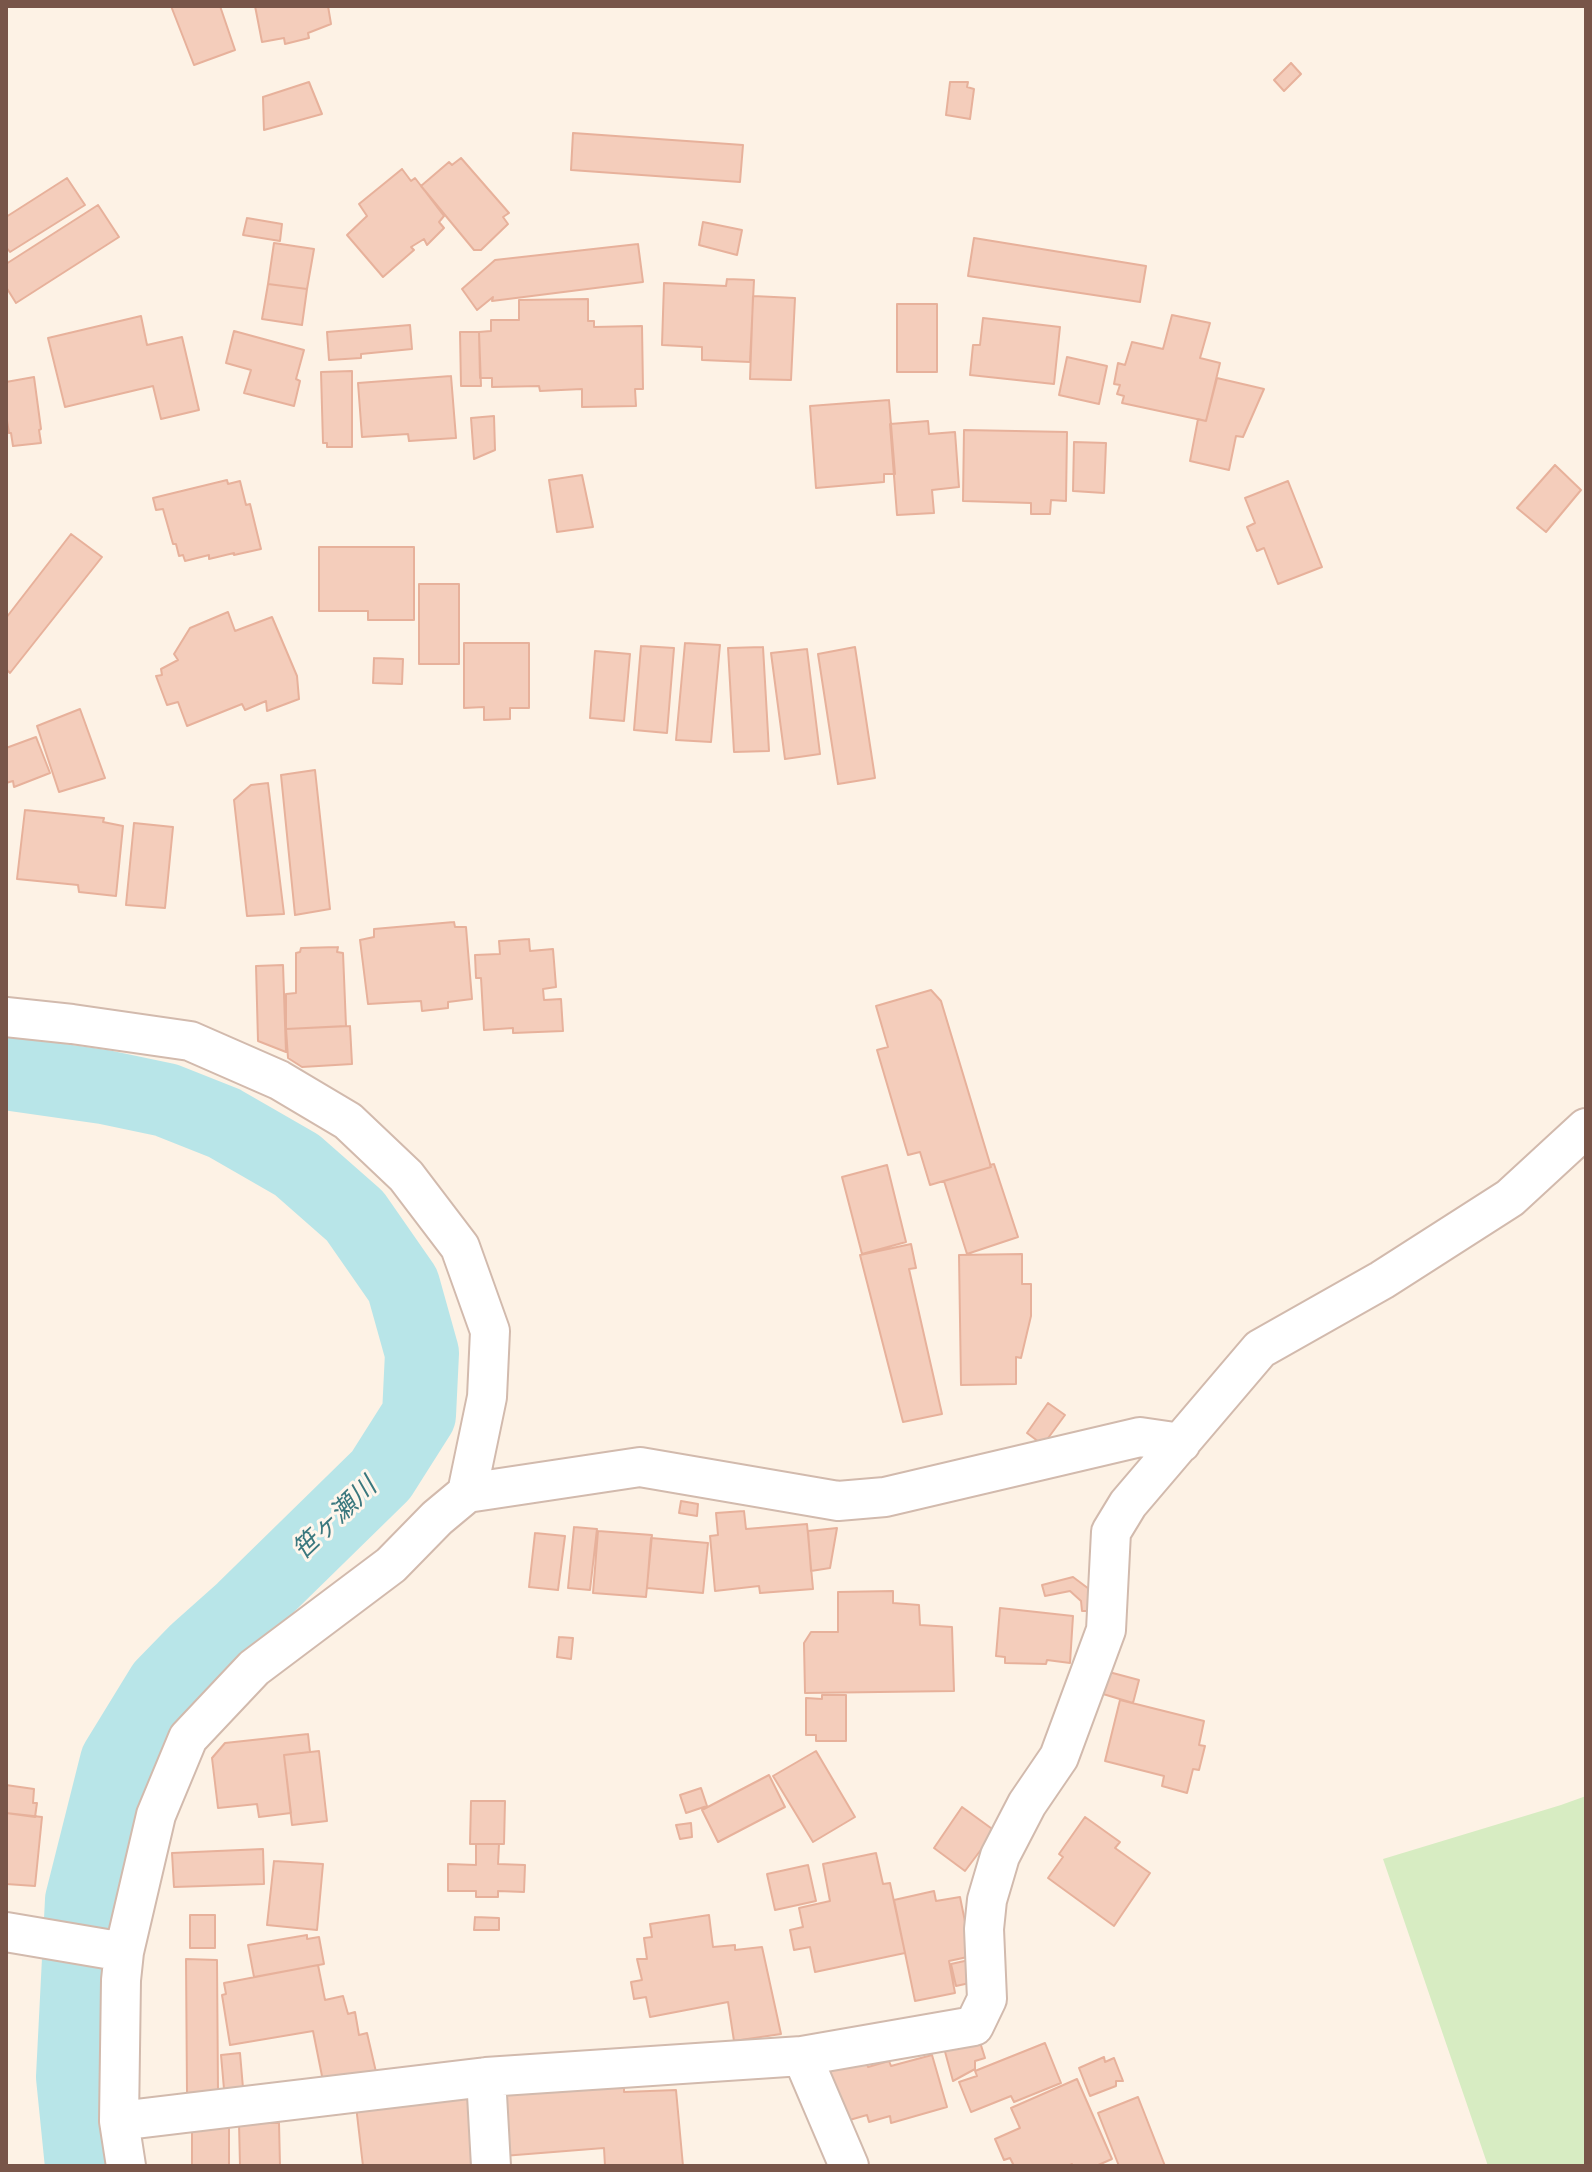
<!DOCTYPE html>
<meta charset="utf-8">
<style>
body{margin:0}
#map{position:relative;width:1592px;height:2172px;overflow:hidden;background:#fdf2e5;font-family:"PT Sans Narrow",sans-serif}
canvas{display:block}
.frame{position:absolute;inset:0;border:8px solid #785549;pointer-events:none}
</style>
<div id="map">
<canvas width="1592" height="2172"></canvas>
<div class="frame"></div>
</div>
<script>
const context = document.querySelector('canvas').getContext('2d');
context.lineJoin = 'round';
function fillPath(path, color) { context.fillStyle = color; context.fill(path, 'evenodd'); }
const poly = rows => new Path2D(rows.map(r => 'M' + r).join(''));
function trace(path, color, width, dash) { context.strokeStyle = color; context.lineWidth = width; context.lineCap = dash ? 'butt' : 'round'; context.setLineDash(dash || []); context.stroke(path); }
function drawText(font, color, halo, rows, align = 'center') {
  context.font = font + ' "PT Sans Narrow","Noto Sans JP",sans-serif'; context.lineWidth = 6; context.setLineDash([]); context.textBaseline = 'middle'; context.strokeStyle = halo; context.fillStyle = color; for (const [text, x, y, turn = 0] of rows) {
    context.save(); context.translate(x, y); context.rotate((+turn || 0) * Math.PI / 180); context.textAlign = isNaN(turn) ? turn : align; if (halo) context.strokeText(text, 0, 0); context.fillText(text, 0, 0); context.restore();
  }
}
fillPath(poly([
 [1586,1796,1586,2166,1488,2166,1383,1859,1561,1805]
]), '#d7ecc2');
trace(poly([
 [6,1073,104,1087,166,1100,224,1123,297,1165,355,1216,403,1285,422,1353,419,1415,381,1475,243,1610,197,1651,163,1686,117,1761,82,1900,73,2077,82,2166]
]), '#b8e5e8', 74);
const building = poly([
 [171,6,220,6,235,50,194,65,171,6],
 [255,6,328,6,331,24,308,33,309,38,285,44,284,38,262,42,255,6],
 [1291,63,1301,74,1284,91,1274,80,1291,63],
 [309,82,322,114,264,130,263,97,309,82],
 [950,82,968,82,967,87,974,89,970,119,946,115,950,82],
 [573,133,743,145,740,182,571,170,573,133],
 [461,158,509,213,503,217,508,224,481,250,474,250,421,186,449,162,452,165,461,158],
 [402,169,411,181,415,178,444,216,439,222,444,228,427,245,424,239,411,247,414,250,383,277,347,235,367,216,359,204,402,169],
 [67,178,85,205,10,252,6,247,6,217,67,178],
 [98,205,119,237,16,303,6,287,6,264,98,205],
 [247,218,282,224,280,241,243,235,247,218],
 [703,222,742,230,737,255,699,245,703,222],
 [974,238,1146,266,1140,302,968,276,974,238],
 [274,243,314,249,307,289,268,284,274,243],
 [638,244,643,282,492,301,493,297,477,310,462,289,495,260,638,244],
 [727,279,754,280,750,362,702,360,702,347,662,345,664,283,726,286,727,279],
 [268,284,307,289,302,325,262,319,268,284],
 [753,296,795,298,791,380,750,379,753,296],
 [588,299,588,321,594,321,594,327,642,326,643,389,635,389,636,406,582,407,582,389,540,391,539,386,492,387,492,378,480,378,479,332,491,331,491,320,519,320,519,300,588,299],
 [897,304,937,304,937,372,897,372,897,304],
 [1172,315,1210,323,1200,358,1220,363,1206,421,1122,403,1124,396,1117,394,1120,385,1114,384,1118,363,1125,365,1132,342,1163,349,1172,315],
 [141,316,147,345,182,337,199,410,161,419,153,386,65,407,48,338,141,316],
 [983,318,1060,327,1054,384,970,375,973,345,980,345,983,318],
 [410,325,412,349,361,354,361,358,329,360,327,332,410,325],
 [234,331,304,350,296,379,300,381,294,406,244,393,251,370,226,363,234,331],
 [460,332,479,332,481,386,461,386,460,332],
 [1067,357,1107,366,1099,404,1059,395,1067,357],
 [352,371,352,447,327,447,327,443,323,443,321,372,352,371],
 [451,376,456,438,409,441,408,434,362,437,358,383,451,376],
 [34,377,41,429,39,430,41,443,13,446,11,433,9,433,6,415,6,382,34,377],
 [1217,378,1264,389,1243,437,1236,436,1229,470,1190,461,1198,419,1206,421,1217,378],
 [889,400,895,474,884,474,884,482,816,488,810,406,889,400],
 [494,416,495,450,474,459,471,418,494,416],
 [928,421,929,434,955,432,959,487,932,490,934,513,897,515,890,424,928,421],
 [964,430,1067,432,1066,501,1051,500,1050,514,1031,514,1031,503,963,501,964,430],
 [1074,442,1106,443,1104,493,1073,491,1074,442],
 [1555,465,1581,490,1546,532,1517,508,1555,465],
 [582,475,593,527,557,532,549,480,582,475],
 [227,480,228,484,240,481,246,505,250,504,261,549,234,555,234,553,209,559,209,555,185,561,183,555,179,556,176,544,173,544,163,509,156,510,153,498,227,480],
 [1288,481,1322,567,1278,584,1264,548,1257,551,1247,527,1255,523,1245,498,1288,481],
 [71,534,102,557,10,673,6,669,6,618,71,534],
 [319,547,414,547,414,620,368,620,368,611,319,611,319,547],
 [419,584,459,584,459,664,419,664,419,584],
 [228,612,235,631,272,617,297,676,299,699,267,711,266,701,245,710,242,704,187,726,178,702,167,705,156,676,162,675,161,669,178,660,174,654,190,628,228,612],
 [464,643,529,643,529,708,510,708,510,719,484,720,484,707,464,708,464,643],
 [685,643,720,645,711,742,676,740,685,643],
 [641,646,674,648,667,733,634,730,641,646],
 [763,647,769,751,734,752,728,648,763,647],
 [855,647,875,778,838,784,818,654,855,647],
 [807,649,820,754,785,759,771,653,807,649],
 [595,651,630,654,624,721,590,718,595,651],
 [374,658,403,659,402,684,373,683,374,658],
 [80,709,105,778,59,792,37,726,80,709],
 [36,737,50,773,14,787,13,781,6,783,6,748,36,737],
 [315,770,330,909,295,915,281,775,315,770],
 [268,783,284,914,247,916,234,800,251,785,268,783],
 [25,810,104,818,103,822,123,826,116,896,79,892,78,885,17,879,25,810],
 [134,823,173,827,165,908,126,905,134,823],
 [454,922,455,927,466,927,472,999,448,1002,448,1008,422,1011,421,1001,368,1004,360,940,374,937,374,929,454,922],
 [529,939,530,951,553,949,556,987,543,989,544,1000,561,999,563,1031,513,1033,513,1028,484,1030,481,978,476,978,475,955,500,954,499,941,529,939],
 [338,947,337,952,343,953,346,1026,286,1029,286,994,296,993,296,953,300,952,301,948,338,947],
 [283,965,286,1052,258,1041,256,966,283,965],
 [931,990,941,1001,991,1167,930,1185,920,1152,908,1155,877,1050,888,1047,876,1006,931,990],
 [350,1026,352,1064,302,1067,288,1058,286,1029,350,1026],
 [994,1164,1018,1237,967,1254,944,1181,991,1167,990,1165,994,1164],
 [887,1165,906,1242,862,1254,842,1177,887,1165],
 [911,1244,916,1268,909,1269,942,1414,903,1422,860,1255,911,1244],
 [1022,1254,1022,1284,1031,1284,1031,1316,1021,1358,1016,1357,1016,1384,961,1385,959,1255,1022,1254],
 [1048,1403,1065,1415,1043,1445,1027,1433,1048,1403],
 [681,1501,698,1504,697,1516,679,1513,681,1501],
 [744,1511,746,1529,807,1524,813,1589,760,1593,759,1586,715,1591,710,1536,718,1535,716,1513,744,1511],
 [574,1527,597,1529,590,1590,568,1588,574,1527],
 [837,1528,830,1568,811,1571,808,1531,837,1528],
 [598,1531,652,1535,646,1597,593,1593,598,1531],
 [535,1533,565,1536,558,1590,529,1587,535,1533],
 [651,1538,708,1543,703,1593,647,1588,651,1538],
 [1073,1577,1093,1592,1094,1611,1082,1611,1081,1601,1070,1591,1045,1596,1042,1585,1073,1577],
 [893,1591,893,1603,919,1605,920,1625,952,1627,954,1691,805,1693,804,1643,811,1632,838,1632,838,1592,893,1591],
 [1000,1608,1073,1616,1070,1663,1047,1660,1046,1664,1005,1663,1005,1657,996,1656,1000,1608],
 [559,1637,573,1638,571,1659,557,1657,559,1637],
 [1109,1672,1139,1680,1133,1703,1103,1694,1109,1672],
 [822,1695,846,1695,846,1741,816,1741,816,1735,806,1735,806,1698,822,1699,822,1695],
 [1120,1700,1204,1721,1199,1745,1205,1746,1199,1770,1193,1769,1187,1793,1162,1786,1164,1776,1105,1761,1120,1700],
 [308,1734,310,1752,284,1755,291,1813,259,1817,257,1804,218,1808,212,1758,225,1743,308,1734],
 [319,1751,327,1821,292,1825,284,1755,319,1751],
 [816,1751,855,1817,813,1842,773,1776,816,1751],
 [769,1775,785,1807,718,1842,702,1810,769,1775],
 [6,1785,34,1789,33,1803,37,1803,35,1817,6,1813,6,1785],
 [701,1788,707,1806,686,1813,680,1795,701,1788],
 [471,1801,505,1801,504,1844,470,1844,471,1801],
 [962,1807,995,1831,965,1871,934,1848,962,1807],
 [6,1813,42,1817,35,1886,6,1884,6,1813],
 [1085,1817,1120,1842,1115,1848,1150,1873,1114,1926,1048,1878,1063,1857,1059,1854,1085,1817],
 [691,1823,692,1837,680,1839,676,1825,691,1823],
 [476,1844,499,1844,498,1864,525,1865,524,1892,498,1891,498,1897,476,1897,476,1891,448,1891,448,1864,476,1865,476,1844],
 [263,1849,264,1884,174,1887,172,1853,263,1849],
 [876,1853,883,1884,890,1883,905,1953,815,1972,810,1947,794,1950,790,1930,803,1927,799,1908,830,1901,823,1864,876,1853],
 [274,1861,323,1864,317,1930,267,1925,274,1861],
 [808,1865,816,1901,775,1910,767,1874,808,1865],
 [934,1891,936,1901,960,1897,972,1956,949,1961,955,1993,915,2001,894,1900,934,1891],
 [190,1915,215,1915,215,1948,190,1948,190,1915],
 [709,1915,713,1947,735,1945,735,1950,762,1947,781,2034,734,2041,728,2002,650,2017,646,1997,634,1999,631,1982,642,1980,637,1959,647,1959,644,1938,652,1937,650,1924,709,1915],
 [475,1917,499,1918,499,1930,474,1930,475,1917],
 [307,1935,307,1939,319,1937,324,1964,254,1977,248,1945,307,1935],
 [186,1959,217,1960,218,2092,187,2093,186,1959],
 [969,1960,974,1982,956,1986,951,1964,969,1960],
 [318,1965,325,2000,343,1996,348,2014,355,2012,359,2035,367,2033,376,2072,323,2081,313,2031,230,2045,222,1995,226,1994,224,1983,318,1965],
 [979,2039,985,2058,975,2061,975,2069,953,2081,944,2048,979,2039],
 [1045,2043,1061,2083,1014,2102,1011,2096,971,2112,959,2082,977,2076,975,2071,1045,2043],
 [240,2053,243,2088,224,2089,221,2055,240,2053],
 [932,2055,947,2107,891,2123,890,2116,869,2122,867,2115,839,2123,824,2070,865,2058,868,2067,889,2061,891,2066,932,2055],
 [1104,2057,1105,2062,1114,2058,1123,2081,1116,2081,1116,2086,1090,2096,1079,2068,1104,2057],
 [1077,2079,1112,2159,1096,2166,1073,2166,1072,2164,1068,2166,1014,2166,1010,2158,1004,2160,995,2139,1020,2128,1011,2108,1077,2079],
 [624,2087,624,2092,676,2090,683,2166,605,2166,604,2148,503,2156,498,2090,624,2087],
 [469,2095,476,2166,363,2166,356,2106,469,2095],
 [1138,2097,1165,2166,1119,2166,1098,2113,1138,2097],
 [239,2123,279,2123,280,2166,240,2166,239,2123],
 [192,2128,229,2128,229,2166,192,2166,192,2128]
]);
fillPath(building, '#f4cdbb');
trace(building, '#e7b19b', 2);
const minor = poly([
 [6,1017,72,1024,190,1041,279,1080,348,1121,406,1176,460,1247,490,1331,487,1397,467,1493,437,1518,391,1565,254,1668,188,1738,156,1815,124,1952,121,1980,119,2121,126,2166],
 [467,1493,640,1467,838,1501,885,1497,1140,1437,1181,1443],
 [6,1932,124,1952],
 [802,2056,849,2166],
 [486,2077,491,2166],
 [119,2121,486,2077,802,2056,974,2026,987,1999,984,1929,987,1900,1000,1856,1027,1804,1059,1757,1106,1630,1111,1532,1128,1504,1260,1349,1382,1280,1510,1198,1586,1128]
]);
trace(minor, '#d2baad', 42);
trace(minor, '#fff', 38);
drawText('italic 26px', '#3b787e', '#fff6ec', [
 ["笹ヶ瀬川",335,1519,-44]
]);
</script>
